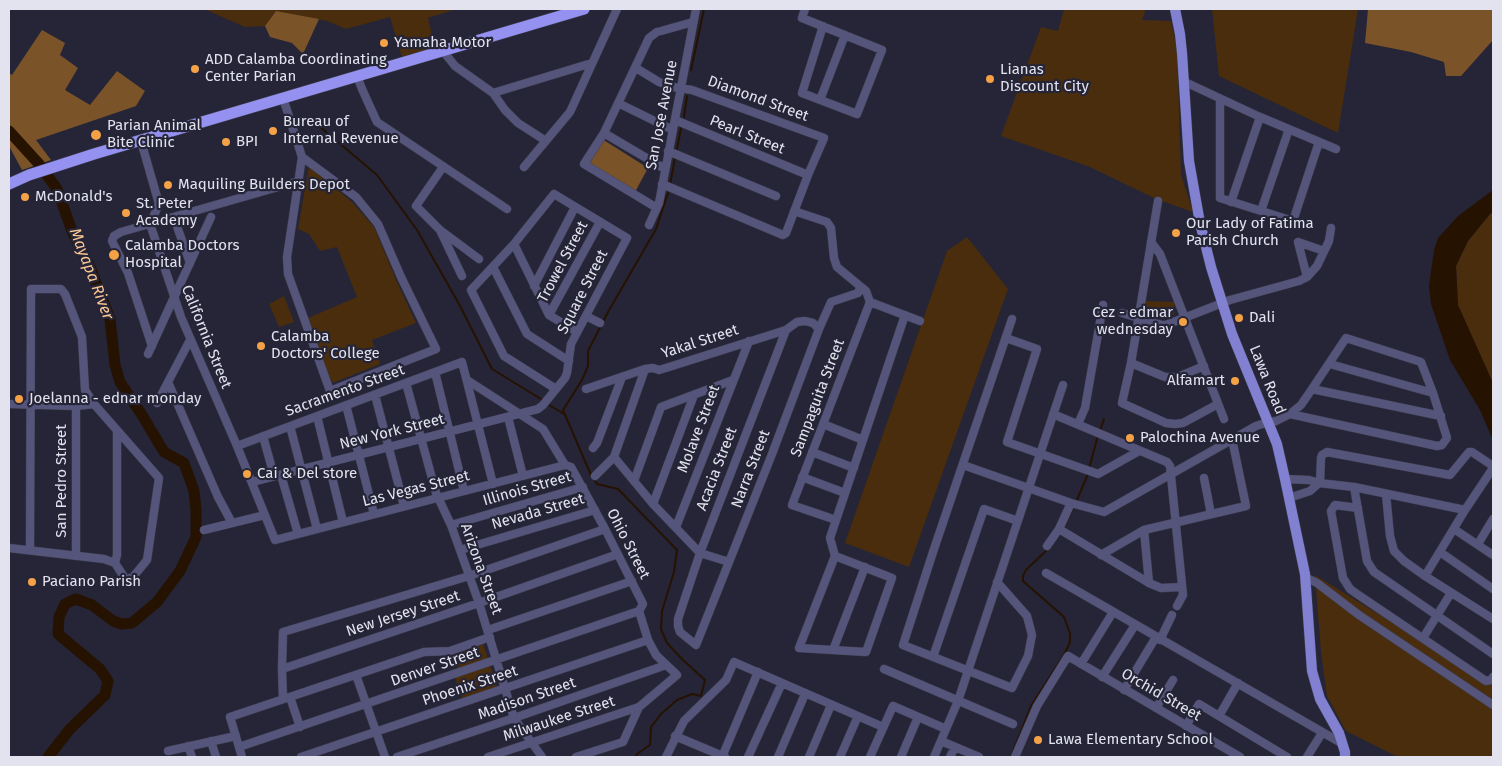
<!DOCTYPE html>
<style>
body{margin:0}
#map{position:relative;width:1502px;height:766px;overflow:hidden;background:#252537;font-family:"Fira Sans",sans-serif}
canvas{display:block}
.frame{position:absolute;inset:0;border:10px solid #e2e3ef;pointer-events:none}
</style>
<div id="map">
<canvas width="1502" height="766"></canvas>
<div class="frame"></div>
</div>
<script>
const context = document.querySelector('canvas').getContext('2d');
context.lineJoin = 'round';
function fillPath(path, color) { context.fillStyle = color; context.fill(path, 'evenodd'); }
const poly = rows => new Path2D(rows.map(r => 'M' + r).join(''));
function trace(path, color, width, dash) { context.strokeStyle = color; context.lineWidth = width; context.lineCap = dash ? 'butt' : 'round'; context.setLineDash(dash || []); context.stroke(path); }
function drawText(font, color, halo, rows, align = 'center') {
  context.font = font + ' "Fira Sans",sans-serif'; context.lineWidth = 4.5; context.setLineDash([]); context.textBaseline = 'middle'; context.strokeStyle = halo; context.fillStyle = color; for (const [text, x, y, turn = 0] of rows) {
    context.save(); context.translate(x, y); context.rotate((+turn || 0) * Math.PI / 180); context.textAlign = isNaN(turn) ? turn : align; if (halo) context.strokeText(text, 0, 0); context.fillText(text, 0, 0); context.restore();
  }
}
fillPath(poly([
 [204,9,456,9,428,18,435,47,402,57,390,17,346,29,327,21,276,11,265,26,245,27],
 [1064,9,1146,9,1142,20,1171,21,1177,50,1181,175,1193,212,1156,199,1090,167,1001,136,1041,27,1058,31],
 [1212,9,1358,9,1338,133,1219,76],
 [309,166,353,203,374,227,397,282,416,323,372,340,380,364,335,382,332,382,329,376,308,318,357,297,337,247,320,251,309,234,298,229],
 [1493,212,1493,384,1458,305,1456,266,1468,241,1490,214],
 [967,237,1008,289,909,567,845,543,947,251],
 [284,296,294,322,279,327,269,304],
 [1146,301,1175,302,1174,315,1146,313],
 [1315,575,1493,685,1493,757,1398,757,1346,731,1327,696,1321,652],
 [483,644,488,659,458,669,453,654],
 [490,665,497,687,462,699,455,677]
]), '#4a2d0c');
fillPath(poly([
 [1368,9,1493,9,1493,40,1461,76,1446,76,1444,62,1411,52,1365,43],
 [276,11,319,19,303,54,292,43,270,37,265,26],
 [42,30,65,43,60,55,78,68,65,90,90,105,117,71,145,91,136,106,36,140,51,160,22,170,9,146,9,73,12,75],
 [602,139,648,168,635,192,588,164]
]), '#7b5329');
fillPath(poly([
 [1493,190,1493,212,1490,214,1468,241,1456,266,1458,305,1493,383,1493,440,1480,410,1450,360,1431,304,1429,286,1434,250,1438,238,1458,216]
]), '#261200');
trace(poly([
 [691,70,704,9],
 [684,117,687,96],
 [298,121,319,126,377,175,417,230,459,304,492,369,541,399],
 [677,149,681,128],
 [670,185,675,158],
 [549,405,564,414],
 [1100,431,1104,419],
 [1089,469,1098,435],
 [1076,502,1088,474],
 [1063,529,1074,506],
 [1053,543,1061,533],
 [636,757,637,754,650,745,651,727,661,714,677,700,692,694,701,696,705,680,683,660,667,643,661,629,662,611,674,572,677,550,618,489,597,484,591,475,563,410,582,380,588,366,588,351,608,312,656,229,669,190],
 [1011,757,1031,706,1064,655,1070,642,1070,633,1064,617,1023,581,1023,576,1026,570,1050,547]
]), '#261200', 2);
trace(poly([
 [9,131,39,164,57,189,72,231,90,267,110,319,115,365,120,382,142,415,164,452,184,463,194,491,196,509,196,537,180,571,157,602,132,623,122,624,113,621,92,605,76,599,65,604,59,617,58,634,100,669,108,681,105,695,70,729,48,757]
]), '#261200', 11);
const minor = poly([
 [805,9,802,18,882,50,857,114,802,93,823,26],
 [661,31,693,22],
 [443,51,455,66,493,93,505,110,518,123,546,141],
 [636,68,659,82,673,87,692,90,824,138,808,175,786,233,783,235,662,184],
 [357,76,362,89,377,122,507,209],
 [1185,82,1260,117,1336,149],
 [493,93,592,63],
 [283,98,302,157,287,257,288,274,330,391,436,349,401,277,378,224,356,197,302,157],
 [1220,99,1220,198,1293,221,1319,142],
 [820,100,845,35],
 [618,103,673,130],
 [675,120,808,175],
 [604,133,665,169],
 [141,141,159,204,150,224,181,317,237,446,275,540,565,465],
 [668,151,776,196],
 [443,167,416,206,440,230,479,259],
 [524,167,570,112,617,9],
 [1158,201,1131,363,1122,403,1166,423,1175,424,1183,423,1218,404],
 [1231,202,1260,117],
 [657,208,584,164,604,133,649,38,657,32],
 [794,211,827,222,831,228,834,258,837,267,866,291,870,302],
 [1261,211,1289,129],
 [174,218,190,263],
 [649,225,659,203,696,9],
 [440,230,462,276],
 [1151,242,1160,254,1224,419],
 [1298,242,1307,277],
 [1298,242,1324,251],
 [514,244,549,315,577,332],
 [493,267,527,334,569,361],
 [534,286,575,207],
 [870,302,920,321],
 [1122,313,1162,325,1166,325,1230,300,1299,281,1307,277,1317,266,1329,241,1331,228],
 [549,315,600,222],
 [586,316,600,323],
 [786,330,700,553,678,619,678,626,680,632,696,645,772,454,819,329,831,302,858,293,860,288],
 [1006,338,1037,349,1007,442,1098,474,1139,451],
 [152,346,128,273,112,241,114,236,121,232,299,181],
 [148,354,211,217],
 [1131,363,1165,377,1178,377,1204,366],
 [1330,364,1433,393],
 [435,372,464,491],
 [467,380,543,429,565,465,571,467,605,529,643,604,639,611,648,640,656,655,677,675,639,707,623,742,576,757],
 [168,382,218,497,232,523],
 [406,383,436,493,451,525,479,603,514,718,542,757],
 [586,389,645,369,653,368,659,370,669,367,786,330,797,322,805,321,813,323,819,329],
 [1312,389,1441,416],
 [375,395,404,506],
 [157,403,190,340],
 [9,404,76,406,94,404,159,478,147,560,133,577,126,580,115,563,104,559,9,548],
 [346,405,374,514],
 [76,406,76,556],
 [1053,414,1167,462,1170,466,1183,595,1177,606],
 [317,416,343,522],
 [508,417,523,476],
 [823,424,863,440],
 [1078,424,1085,408,1103,305],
 [290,426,317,529],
 [263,436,274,476],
 [237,446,462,362,493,484],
 [593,448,597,443,622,377],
 [812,452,854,468],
 [614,457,653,504,700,553,729,562],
 [963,465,1071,503,1104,512,1256,426,1262,424,1276,421,1290,414,1301,405,1312,389,1346,338,1421,362,1433,393,1447,438,1442,445,1437,446,1290,414],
 [281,475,298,534],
 [595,476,614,457,645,369],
 [802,477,845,493],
 [1204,478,1211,514],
 [1285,479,1309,480,1319,483,1354,487,1465,510],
 [634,481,661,407,733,380],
 [252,482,538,409,543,405,565,378,567,373,571,344,627,238,554,194,514,244,471,290,504,356,556,389],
 [1320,483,1321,458,1322,455,1327,452,1450,475,1469,452,1472,452,1493,466],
 [1354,487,1367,561,1374,572,1493,654],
 [1386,494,1390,536,1394,551,1404,561,1425,576,1493,619],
 [1289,498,1310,491,1319,483],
 [653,504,694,395],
 [1358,508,1335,505,1331,511,1343,578,1350,589,1357,594,1486,681,1491,680,1493,677],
 [836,520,792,505,870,302],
 [451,525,583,487],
 [676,527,749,341],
 [1059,529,1149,583,1161,588,1182,587],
 [1454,529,1493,555],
 [204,530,265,515],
 [1144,530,1149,583],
 [1478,544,1493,519],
 [1047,546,1059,529,1071,503],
 [30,550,31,289,61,289,65,294,82,337,85,390,94,404],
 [460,550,595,510],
 [1440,552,1493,589],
 [1101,555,1144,530,1246,506,1232,439],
 [835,556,892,578,866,652,799,648,835,556,830,538,905,315],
 [115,563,117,555,117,431],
 [1046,573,1343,744],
 [1425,576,1465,510,1493,468],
 [1305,577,1317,583,1359,615,1493,705],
 [997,582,1027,616,1032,635,1028,656,1012,688,903,645,933,552,1012,319],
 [488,630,632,581],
 [1423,638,1451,593],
 [1160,640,1172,615],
 [833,650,865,567],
 [933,657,984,509,1018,521],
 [1081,664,1113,612],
 [282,669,479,603,618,554],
 [884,669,1013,724],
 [356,675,385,757],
 [1102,677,1135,625],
 [1124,690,1156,637],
 [290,697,300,727],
 [283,699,282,669,283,632,469,576,605,529],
 [1156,708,1173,680],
 [1219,716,1238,683],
 [1186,726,1199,704,1287,757],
 [675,736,725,757],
 [211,741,216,757],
 [941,741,979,757],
 [188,746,192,757],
 [239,747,639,611],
 [168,751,236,736],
 [242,757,230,717,424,652,450,651,490,637],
 [301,757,648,640],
 [397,757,514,718,666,665],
 [488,757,639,707],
 [666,757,684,721,726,680,734,662,883,727],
 [722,757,758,672],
 [748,757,782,683],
 [778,757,805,694],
 [809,757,831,705],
 [840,757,858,716],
 [870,757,893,706,946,729],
 [901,757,918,717],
 [934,757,958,701,1063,385],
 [950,757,955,747],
 [1015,757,1037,706,1068,656,1240,757],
 [1307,757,1322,733]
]);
const major = poly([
 [1175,9,1180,34,1182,53,1189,161,1200,223,1211,267,1232,334,1277,444,1285,479,1305,574,1312,671,1320,699,1339,733,1345,752,1345,757]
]);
const highway = poly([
 [9,184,29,175,94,154,584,9]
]);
trace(minor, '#3f4051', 9);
trace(major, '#3f4051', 11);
trace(highway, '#3f4051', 12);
trace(minor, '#55557c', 8);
trace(major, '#8280d0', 10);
trace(highway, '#9491f1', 11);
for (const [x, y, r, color] of [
 [384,43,5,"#f5a246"],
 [195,69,5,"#f5a246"],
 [990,79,5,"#f5a246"],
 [273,131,5,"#f5a246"],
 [96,135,6,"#f5a246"],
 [226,142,5,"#f5a246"],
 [168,185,5,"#f5a246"],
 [25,197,5,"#f5a246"],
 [126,213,5,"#f5a246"],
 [1176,233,5,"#f5a246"],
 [114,255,6,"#f5a246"],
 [1239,318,5,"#f5a246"],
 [1183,322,5,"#f5a246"],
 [261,346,5,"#f5a246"],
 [1235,381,5,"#f5a246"],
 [19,399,5,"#f5a246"],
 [1130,438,5,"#f5a246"],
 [247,474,5,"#f5a246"],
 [32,582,5,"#f5a246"],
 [1038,740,5,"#f5a246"]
]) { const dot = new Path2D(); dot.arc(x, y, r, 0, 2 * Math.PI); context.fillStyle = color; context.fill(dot); trace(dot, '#252537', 2); }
drawText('15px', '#e2e3ef', '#252537', [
 ["Yamaha Motor",394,43],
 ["ADD Calamba Coordinating",205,60],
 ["Center Parian",205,77],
 ["Lianas",1000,70],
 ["Discount City",1000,87],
 ["Bureau of",283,122],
 ["Internal Revenue",283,139],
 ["Parian Animal",107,126],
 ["Bite Clinic",107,143],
 ["BPI",236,142],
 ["Maquiling Builders Depot",178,185],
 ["McDonald's",35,197],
 ["St. Peter",136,204],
 ["Academy",136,221],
 ["Our Lady of Fatima",1186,224],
 ["Parish Church",1186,241],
 ["Calamba Doctors",125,246],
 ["Hospital",125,263],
 ["Cez - edmar",1173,313,"right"],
 ["wednesday",1173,330,"right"],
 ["Dali",1249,318],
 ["Calamba",271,337],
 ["Doctors' College",271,354],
 ["Alfamart",1225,381,"right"],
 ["Joelanna - ednar monday",29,399],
 ["Palochina Avenue",1140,438],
 ["Cai & Del store",257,474],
 ["Paciano Parish",42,582],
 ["Lawa Elementary School",1048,740]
], 'left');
drawText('15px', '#e2e3ef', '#252537', [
 ["Diamond Street",758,99,20],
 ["San Jose Avenue",662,115,-79],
 ["Pearl Street",747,135,22],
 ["Trowel Street",563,262,-62],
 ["Square Street",583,292,-63],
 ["California Street",206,337,68],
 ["Yakal Street",700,342,-18],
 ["Lawa Road",1267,380,68],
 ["Sacramento Street",345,391,-20],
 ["Sampaguita Street",818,398,-69],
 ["Molave Street",699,429,-69],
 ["New York Street",392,432,-14],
 ["Acacia Street",717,469,-69],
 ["Narra Street",751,469,-69],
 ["San Pedro Street",62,481,-90],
 ["Las Vegas Street",416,489,-14],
 ["Illinois Street",527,489,-16],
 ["Nevada Street",538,512,-16],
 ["Ohio Street",628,544,63],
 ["Arizona Street",481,569,70],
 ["New Jersey Street",403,614,-18],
 ["Denver Street",435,667,-19],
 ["Phoenix Street",470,686,-18],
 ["Orchid Street",1161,695,30],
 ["Madison Street",527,699,-19],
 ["Milwaukee Street",559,719,-18]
]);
drawText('italic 16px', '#fcc896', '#252537', [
 ["Mayapa River",91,274,69]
]);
</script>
